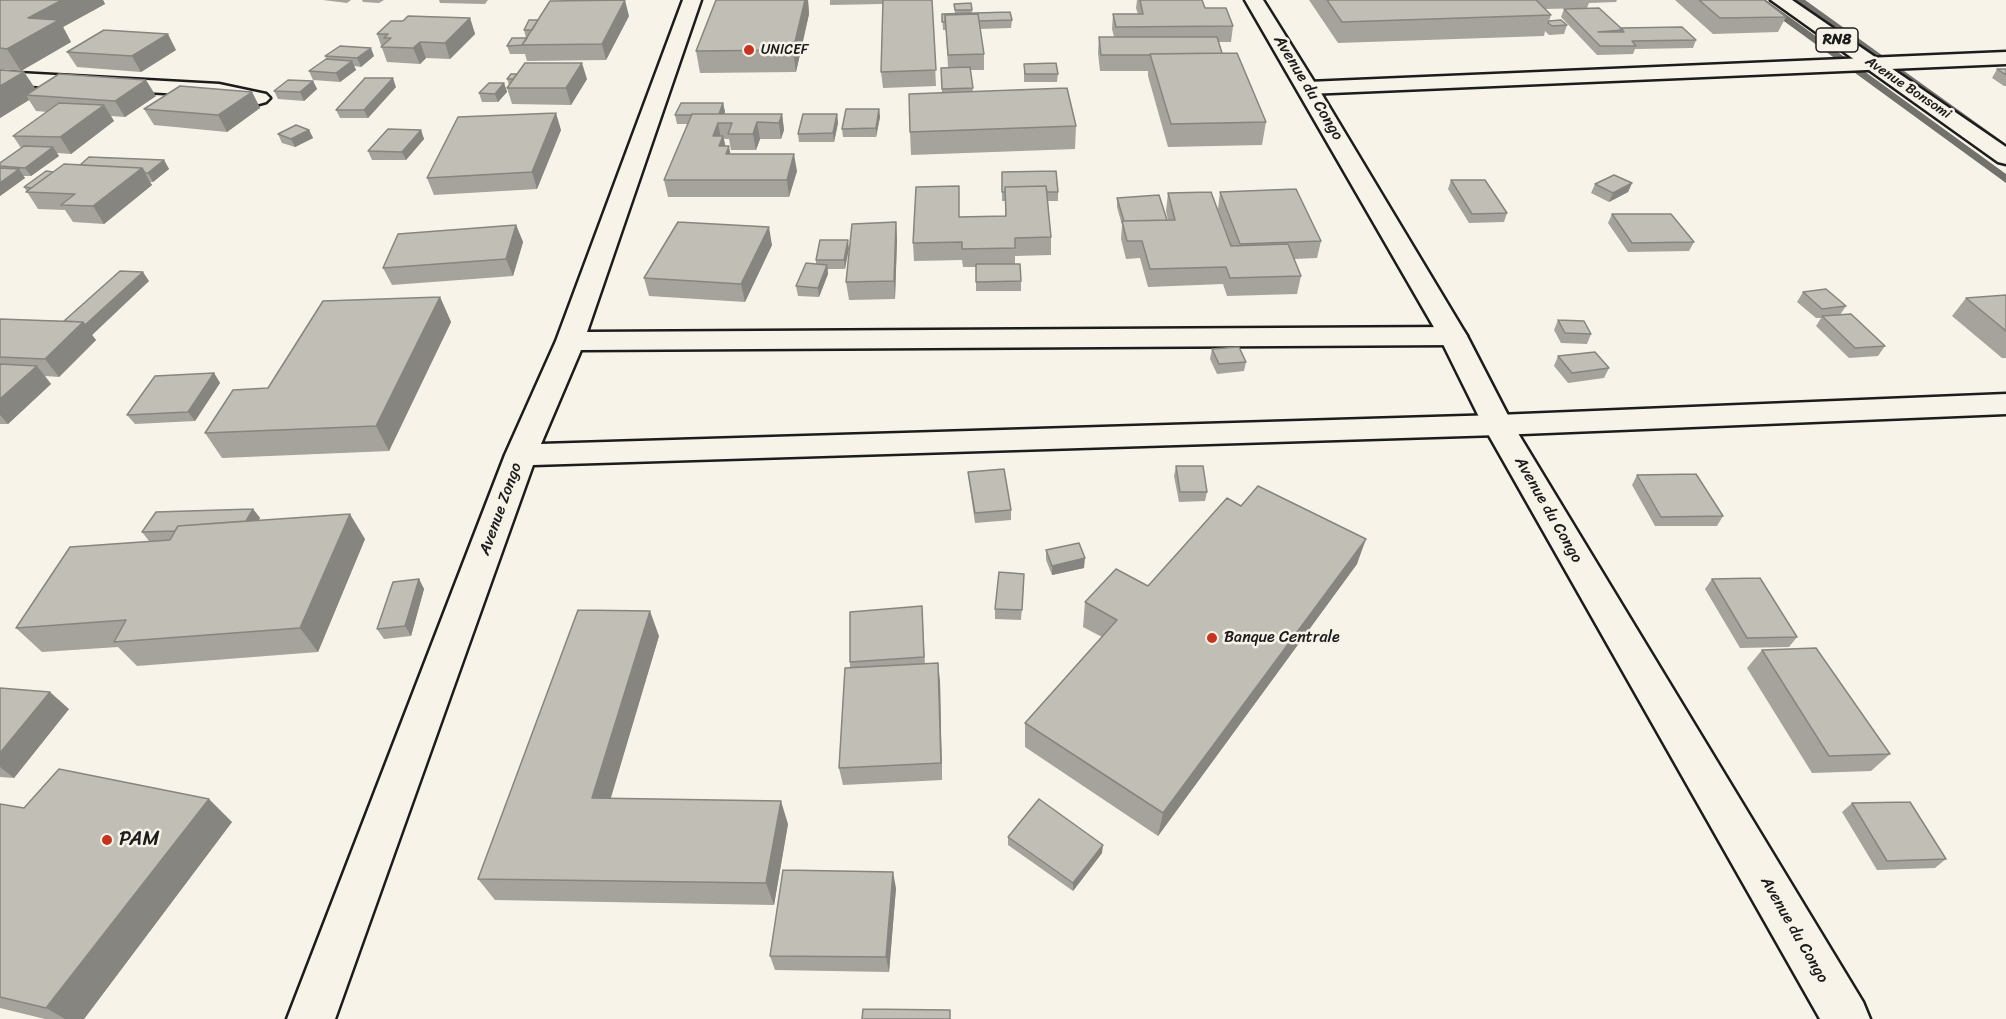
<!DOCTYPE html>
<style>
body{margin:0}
canvas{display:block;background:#f7f3e8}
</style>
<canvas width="2006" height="1019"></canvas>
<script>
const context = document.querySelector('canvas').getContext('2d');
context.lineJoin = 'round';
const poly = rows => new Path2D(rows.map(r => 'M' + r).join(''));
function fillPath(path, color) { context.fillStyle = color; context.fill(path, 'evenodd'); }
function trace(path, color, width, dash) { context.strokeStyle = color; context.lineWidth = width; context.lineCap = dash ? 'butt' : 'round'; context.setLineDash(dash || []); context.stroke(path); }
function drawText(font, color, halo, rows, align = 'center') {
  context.font = font + ' Sriracha,sans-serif'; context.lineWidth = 5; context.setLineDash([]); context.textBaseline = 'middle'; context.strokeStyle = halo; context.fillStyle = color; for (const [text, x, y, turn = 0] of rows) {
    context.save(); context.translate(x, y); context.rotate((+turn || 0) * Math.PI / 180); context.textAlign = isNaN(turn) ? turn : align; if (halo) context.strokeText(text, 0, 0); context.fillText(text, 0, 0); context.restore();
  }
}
fillPath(poly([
 [1755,0,1766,0,2006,174,2006,183,1755,0],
 [1794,0,1805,0,2006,144,2006,152,1794,0]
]), '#72716c');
const street = poly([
 [683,0,701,0,587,332,1453,327,1463,330,1467,336,1463,342,1453,345,581,350,541,444,1498,415,2006,394,2006,414,1498,435,533,465,335,1019,287,1019,505,455,556,341,683,0],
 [2006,52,2006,64,1308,94,1301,92,1298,88,1301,84,1308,82,2006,52],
 [0,72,219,84,266,94,270,98,266,102,259,104,219,96,0,84,0,72]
]);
const secondary = poly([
 [1245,0,1263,0,1318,88,1467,336,1513,425,1863,1002,1870,1019,1820,1019,1483,425,1439,336,1245,0]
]);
const primary = poly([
 [1771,0,1792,0,2006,147,2006,164,1998,162,1771,0]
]);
trace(street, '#1c1c1c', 5);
trace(secondary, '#1c1c1c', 5);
trace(primary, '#1c1c1c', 5);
fillPath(street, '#f7f3e8');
fillPath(secondary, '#f7f3e8');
fillPath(primary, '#f7f3e8');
fillPath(poly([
 [0,0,103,0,105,4,63,27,71,42,21,71,0,69],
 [323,0,351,0,347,3],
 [362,0,384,0,379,3,363,2],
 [439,0,488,0,485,4,440,3],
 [716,0,808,0,809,14,796,72,700,73,696,51],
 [830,0,932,0,936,86,883,88,881,72,883,4,830,5],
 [1137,0,1202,0,1205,8,1233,26,1231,42,1218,42,1222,53,1266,122,1262,145,1168,147,1148,76,1148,71,1100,71,1098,53,1099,37,1114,37,1112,29,1113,14,1138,14,1136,8],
 [1309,0,1617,0,1616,2,1589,3,1587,8,1545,9,1551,15,1549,21,1567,25,1564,34,1549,35,1545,31,1544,36,1338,43],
 [1675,0,1764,0,1786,17,1778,32,1713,34],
 [971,3,972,13,1012,20,1011,28,980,29,984,54,984,70,970,70,973,92,1076,126,1075,149,911,155,910,132,942,93,941,68,948,67,946,30,943,30,942,14,955,14,954,4],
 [1564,9,1620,28,1696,40,1693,48,1635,49,1633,54,1597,55,1561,17],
 [629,16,606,60,527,61,525,54,510,54,507,46,526,38,524,30],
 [470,18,475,34,450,59,426,58,420,64,387,62,377,34,403,21],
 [176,50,141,72,77,67,67,52],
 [325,56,374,56,361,67,354,66,356,70,340,82,313,80,309,71,327,60],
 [1024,64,1058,74,1057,82,1024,82],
 [1997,69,2006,69,2006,86,2004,86,1992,78],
 [0,70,24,72,35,89,156,96,125,117,111,116,114,121,71,154,57,153,59,156,31,176,23,176,25,178,0,196,0,163,21,148,13,136,47,112,36,111,29,100,0,118],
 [507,79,587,79,571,105,512,104,507,88,509,85],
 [313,81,317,89,304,101,278,99,274,91],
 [504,83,507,92,498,102,482,102,479,93],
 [396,87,368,118,340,118,336,110],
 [252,92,260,108,227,132,154,125,144,109],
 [723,103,725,112,724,114,782,114,784,130,781,139,760,139,756,150,731,150,729,139,724,139,725,146,730,154,797,171,789,197,668,197,664,180,688,124,677,124,675,115],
 [879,109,880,117,876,137,843,137,842,129],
 [837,114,838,123,834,142,799,142,798,134],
 [309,130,313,138,295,147,282,143,278,134],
 [421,130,424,139,406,160,372,160,368,151],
 [561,130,537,189,434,195,427,178],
 [164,160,169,169,153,182,150,182,152,185,104,224,73,222,65,210,38,209,24,187,53,172,80,165],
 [1002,172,1058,192,1058,201,1048,201,1051,237,1051,255,1015,256,1015,264,1021,281,1021,291,976,291,976,267,963,267,962,260,914,261,913,243,960,217,1005,216,1005,201,1002,201],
 [1451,180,1507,213,1504,222,1469,223,1448,189],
 [1632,183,1628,192,1609,202,1591,193,1595,184],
 [1220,192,1321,241,1317,258,1294,259,1301,276,1297,294,1227,296,1223,284,1148,287,1140,258,1126,259,1121,239,1122,225,1117,207,1117,198,1168,220,1166,211,1168,193,1231,246,1218,209],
 [1612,214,1694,242,1689,251,1628,252,1608,223],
 [896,222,897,240,895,299,849,300,846,282],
 [516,225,523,242,513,276,392,285,383,268],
 [848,240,845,269,828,269,828,274,819,297,798,296,796,286,816,264,816,260],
 [772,245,745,302,649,296,644,278],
 [149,281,92,335,96,340,59,377,45,376,51,384,8,424,0,424,0,319,64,321],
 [1803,292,1846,306,1840,315,1885,346,1878,356,1849,358,1816,326,1821,318,1816,318,1797,302],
 [2006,295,2006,358,2002,358,1952,316,1966,298],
 [440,297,451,322,389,451,222,458,205,433,268,388],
 [1558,320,1591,334,1587,344,1561,343,1554,330],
 [1212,349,1246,362,1244,371,1217,374,1210,359],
 [1558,356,1609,368,1604,378,1568,383,1554,366],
 [214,373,220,383,195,421,135,424,127,415],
 [1176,466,1207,492,1205,501,1179,502,1174,476],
 [968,472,1011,510,1011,520,975,523,969,482],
 [1637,475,1723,516,1717,526,1655,526,1632,485],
 [253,509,260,518,259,520,365,539,318,652,137,666,118,647,42,652,16,628,149,541,142,532],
 [1046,550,1084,568,1052,575,1046,560],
 [1357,564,1158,836,1025,747,1025,723,1102,637,1083,627,1085,602,1148,586],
 [419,579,424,589,411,636,384,639,377,629],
 [1712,579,1797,637,1789,647,1740,648,1705,589],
 [1024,583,1021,620,995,619,995,609],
 [922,606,925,664,940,681,942,780,843,785,839,768,850,668,850,662],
 [659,636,610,799,788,824,774,905,495,900,478,879],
 [1762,650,1890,754,1871,771,1812,773,1747,668],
 [0,688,69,709,14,778,0,777],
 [1852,803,1946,859,1935,868,1877,870,1842,812],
 [0,804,24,808,232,822,84,1019,45,1019,0,1008],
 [1008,837,1102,853,1073,891,1008,845],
 [896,888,889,972,775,970,770,956]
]), '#a5a39c');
fillPath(poly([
 [62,0,103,0,105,4,63,27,71,42,21,71,7,49,28,18],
 [625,0,629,16,606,60,602,44],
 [805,0,808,0,809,14,796,72,793,50],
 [470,18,475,34,450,59,445,43],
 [168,34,176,50,141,72,132,56],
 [420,42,426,58,420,64,413,48],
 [371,48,374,56,361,67,357,58],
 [352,61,356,70,340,82,336,73],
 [582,63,587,79,571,105,566,88],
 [24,72,39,94,26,95,29,100,0,118,0,86],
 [393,78,396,87,368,118,364,110],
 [146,80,156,96,125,117,115,101],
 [313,81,317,89,304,101,300,92],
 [504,83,507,92,498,102,495,94],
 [252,92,260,108,227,132,218,115],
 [723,103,725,112,720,124,718,115],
 [104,105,114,121,71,154,60,137],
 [879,109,880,117,876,137,876,128],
 [556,113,561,130,537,189,532,172],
 [782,114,784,130,781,139,779,123],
 [837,114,838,123,834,142,833,133],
 [757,122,760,139,756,150,753,134],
 [718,123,721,139,713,136],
 [309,130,313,138,295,147,291,139],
 [421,130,424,139,406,160,402,152],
 [723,136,727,152,729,146,732,163,719,146],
 [53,147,59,156,31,176,25,168],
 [794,154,797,171,789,197,787,180],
 [164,160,169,169,153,182,148,173],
 [142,168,152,185,104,224,93,206],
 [19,169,25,178,0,196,0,183],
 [1632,183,1628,192,1609,202,1613,193],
 [896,222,897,240,895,299,894,281],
 [516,225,523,242,513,276,506,259],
 [769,227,772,245,745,302,741,284],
 [848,240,849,249,845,269,844,260],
 [827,265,828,274,819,297,818,288],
 [143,272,149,281,92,335,96,340,59,377,45,359,83,322],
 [440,297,451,322,389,451,376,426],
 [37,366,51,384,8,424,0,415,0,399],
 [214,373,220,383,195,421,188,412],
 [253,509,260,518,248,539,241,529],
 [350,514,365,539,318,652,300,628],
 [1366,539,1357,564,1158,836,1163,813],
 [1085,558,1084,568,1052,575,1052,566],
 [419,579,424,589,411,636,405,626],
 [650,611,659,636,604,821,592,798],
 [938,663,940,681,942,780,941,763],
 [50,692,69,709,14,778,0,767,0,753],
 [209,799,232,822,84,1019,65,1019,46,1008],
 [781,801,788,824,774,905,766,883],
 [1103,845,1102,853,1073,891,1073,883],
 [893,872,896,888,889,972,886,957]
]), '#86857f');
const building = poly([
 [0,0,62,0,28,18,59,20,7,49,0,48,0,0],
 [625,0,602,44,522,45,550,1,625,0],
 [716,0,805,0,793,50,696,51,716,0],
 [883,0,932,0,936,70,881,72,883,0],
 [1140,0,1202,0,1205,8,1226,8,1233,26,1116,27,1113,14,1143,14,1140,0],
 [1327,0,1536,0,1551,15,1342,22,1327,0],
 [1699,0,1764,0,1786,17,1720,18,1699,0],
 [971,3,972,10,955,10,954,4,971,3],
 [1599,8,1623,30,1598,32,1624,32,1620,28,1682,27,1696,40,1632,41,1636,46,1600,46,1564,9,1599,8],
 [1010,12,1012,20,979,21,978,14,945,15,945,22,942,22,942,14,1010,12],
 [978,14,984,54,948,55,945,15,978,14],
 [408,16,470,18,445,43,420,42,413,48,381,47,391,38,384,38,388,34,377,34,391,21,403,21,408,16],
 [529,20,538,20,532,30,524,30,529,20],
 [1561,20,1567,25,1552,26,1548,23,1549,21,1561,20],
 [104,30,168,34,132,56,67,52,104,30],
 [1099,37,1217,37,1222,53,1150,54,1150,55,1101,55,1099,37],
 [512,38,527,38,522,45,524,45,507,46,512,38],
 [340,46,371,48,357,58,325,56,340,46],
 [1237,53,1266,122,1171,124,1150,54,1237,53],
 [326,59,352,61,336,73,309,71,326,59],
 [525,63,582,63,566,88,507,88,525,63],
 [1056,63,1058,74,1025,74,1024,64,1056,63],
 [970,67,973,88,942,89,941,68,970,67],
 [1997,69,2006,69,2006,75,1997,69],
 [0,70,24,72,0,86,0,70],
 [59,74,146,80,115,101,26,95,59,74],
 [511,74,517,74,513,79,507,79,511,74],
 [365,78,393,78,364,110,336,110,365,78],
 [288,80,313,81,300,92,274,91,288,80],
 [489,83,504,83,495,94,479,93,489,83],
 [180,86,252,92,218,115,144,109,180,86],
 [1067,88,1076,126,910,132,909,94,1067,88],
 [59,103,104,105,60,137,13,136,59,103],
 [681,103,723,103,719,114,692,114,691,115,675,115,681,103],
 [846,109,879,109,876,128,842,129,846,109],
 [556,113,532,172,427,178,458,117,556,113],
 [692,114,782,114,779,123,757,122,753,134,728,134,732,123,718,123,713,136,723,136,719,146,729,146,726,154,794,154,787,180,664,180,692,114],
 [803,114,837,114,833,133,798,134,803,114],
 [296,125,309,130,291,139,278,134,296,125],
 [388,129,421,130,402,152,368,151,388,129],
 [24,146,53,147,25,168,0,166,0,163,24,146],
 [89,157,164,160,148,173,145,173,142,168,80,165,89,157],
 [64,164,142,168,93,206,61,205,75,194,26,192,64,164],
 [0,168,19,169,0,183,0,168],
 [46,171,53,172,31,188,24,187,46,171],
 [1056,171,1058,192,1047,192,1046,186,1005,187,1005,192,1002,192,1002,172,1056,171],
 [1614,175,1632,183,1613,193,1595,184,1614,175],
 [1451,180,1485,180,1507,213,1472,214,1451,180],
 [959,186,959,217,1006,216,1005,187,1046,186,1051,237,1015,238,1015,248,962,249,962,242,913,243,916,187,959,186],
 [1296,189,1321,241,1240,244,1220,192,1296,189],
 [1211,192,1231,246,1288,244,1301,276,1230,278,1226,267,1150,269,1142,241,1127,241,1122,221,1175,220,1168,193,1211,192],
 [1159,195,1167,220,1124,221,1117,198,1159,195],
 [1612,214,1671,214,1694,242,1632,243,1612,214],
 [678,222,769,227,741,284,644,278,678,222],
 [896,222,894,281,846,282,852,224,896,222],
 [516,225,506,259,383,268,398,234,516,225],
 [820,240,848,240,844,260,816,260,820,240],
 [806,263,827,265,818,288,796,286,806,263],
 [976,264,1020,264,1021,281,976,282,976,264],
 [120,271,143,272,85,325,83,322,64,321,120,271],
 [1826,289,1846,306,1822,309,1803,292,1826,289],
 [2006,295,2006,331,1966,298,2006,295],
 [440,297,376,426,205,433,233,390,268,388,323,301,440,297],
 [1851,314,1885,346,1855,348,1822,316,1851,314],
 [0,319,83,322,45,359,0,357,0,319],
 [1558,320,1584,321,1591,334,1565,333,1558,320],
 [1239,347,1246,362,1219,364,1212,349,1239,347],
 [1595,352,1609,368,1572,373,1558,356,1595,352],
 [0,364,37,366,0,399,0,364],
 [214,373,188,412,127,415,155,376,214,373],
 [1176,466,1203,466,1207,492,1180,492,1176,466],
 [1004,469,1011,510,975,513,968,472,1004,469],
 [1696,474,1723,516,1661,517,1637,475,1696,474],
 [1258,486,1366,539,1163,813,1025,723,1117,620,1085,602,1116,569,1148,586,1227,498,1241,506,1258,486],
 [253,509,246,521,178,526,175,531,142,532,156,512,253,509],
 [350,514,300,628,114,642,126,620,16,628,70,547,170,540,178,526,350,514],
 [1079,543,1085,558,1052,566,1046,550,1079,543],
 [999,572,1024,574,1022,610,995,609,999,572],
 [1760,578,1797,637,1747,638,1712,579,1760,578],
 [419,579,405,626,377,629,393,582,419,579],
 [922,606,924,657,850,662,850,612,922,606],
 [578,610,650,611,592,798,781,801,766,883,478,879,578,610],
 [1816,648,1890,754,1829,756,1762,650,1816,648],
 [938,663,941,763,839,768,845,668,938,663],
 [0,688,50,692,0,753,0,688],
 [59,769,209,799,46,1008,0,997,0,804,24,808,59,769],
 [1039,799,1103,845,1073,883,1008,837,1039,799],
 [1910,802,1946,859,1887,861,1852,803,1910,802],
 [783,870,893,872,886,957,770,956,783,870],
 [863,1009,950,1010,950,1019,862,1019,863,1009]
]);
fillPath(building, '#c0beb5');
trace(building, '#86857f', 1.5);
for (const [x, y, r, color] of [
 [749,50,6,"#c8321e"],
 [1212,638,6,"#c8321e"],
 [107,840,6,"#c8321e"]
]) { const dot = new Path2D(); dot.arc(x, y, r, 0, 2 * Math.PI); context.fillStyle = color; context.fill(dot); trace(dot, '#f7f3e8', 2); }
drawText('14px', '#1c1c1c', '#f7f3e8', [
 ["UNICEF",761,50]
], 'left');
drawText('14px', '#1c1c1c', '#f7f3e8', [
 ["Avenue Bonsomi",1908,88,34]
]);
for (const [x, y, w] of [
 [1837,40,42]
]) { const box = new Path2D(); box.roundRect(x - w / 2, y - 12, w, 24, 4.5); context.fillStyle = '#f7f3e8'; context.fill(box); trace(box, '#1c1c1c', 1.5); }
drawText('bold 15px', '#1c1c1c', null, [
 ["RN8",1837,40]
]);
drawText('16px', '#1c1c1c', '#f7f3e8', [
 ["Avenue du Congo",1308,88,59],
 ["Avenue Zongo",501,509,-70],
 ["Avenue du Congo",1548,510,60],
 ["Avenue du Congo",1794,930,60]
]);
drawText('16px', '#1c1c1c', '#f7f3e8', [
 ["Banque Centrale",1224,638]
], 'left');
drawText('20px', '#1c1c1c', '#f7f3e8', [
 ["PAM",119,840]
], 'left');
</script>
